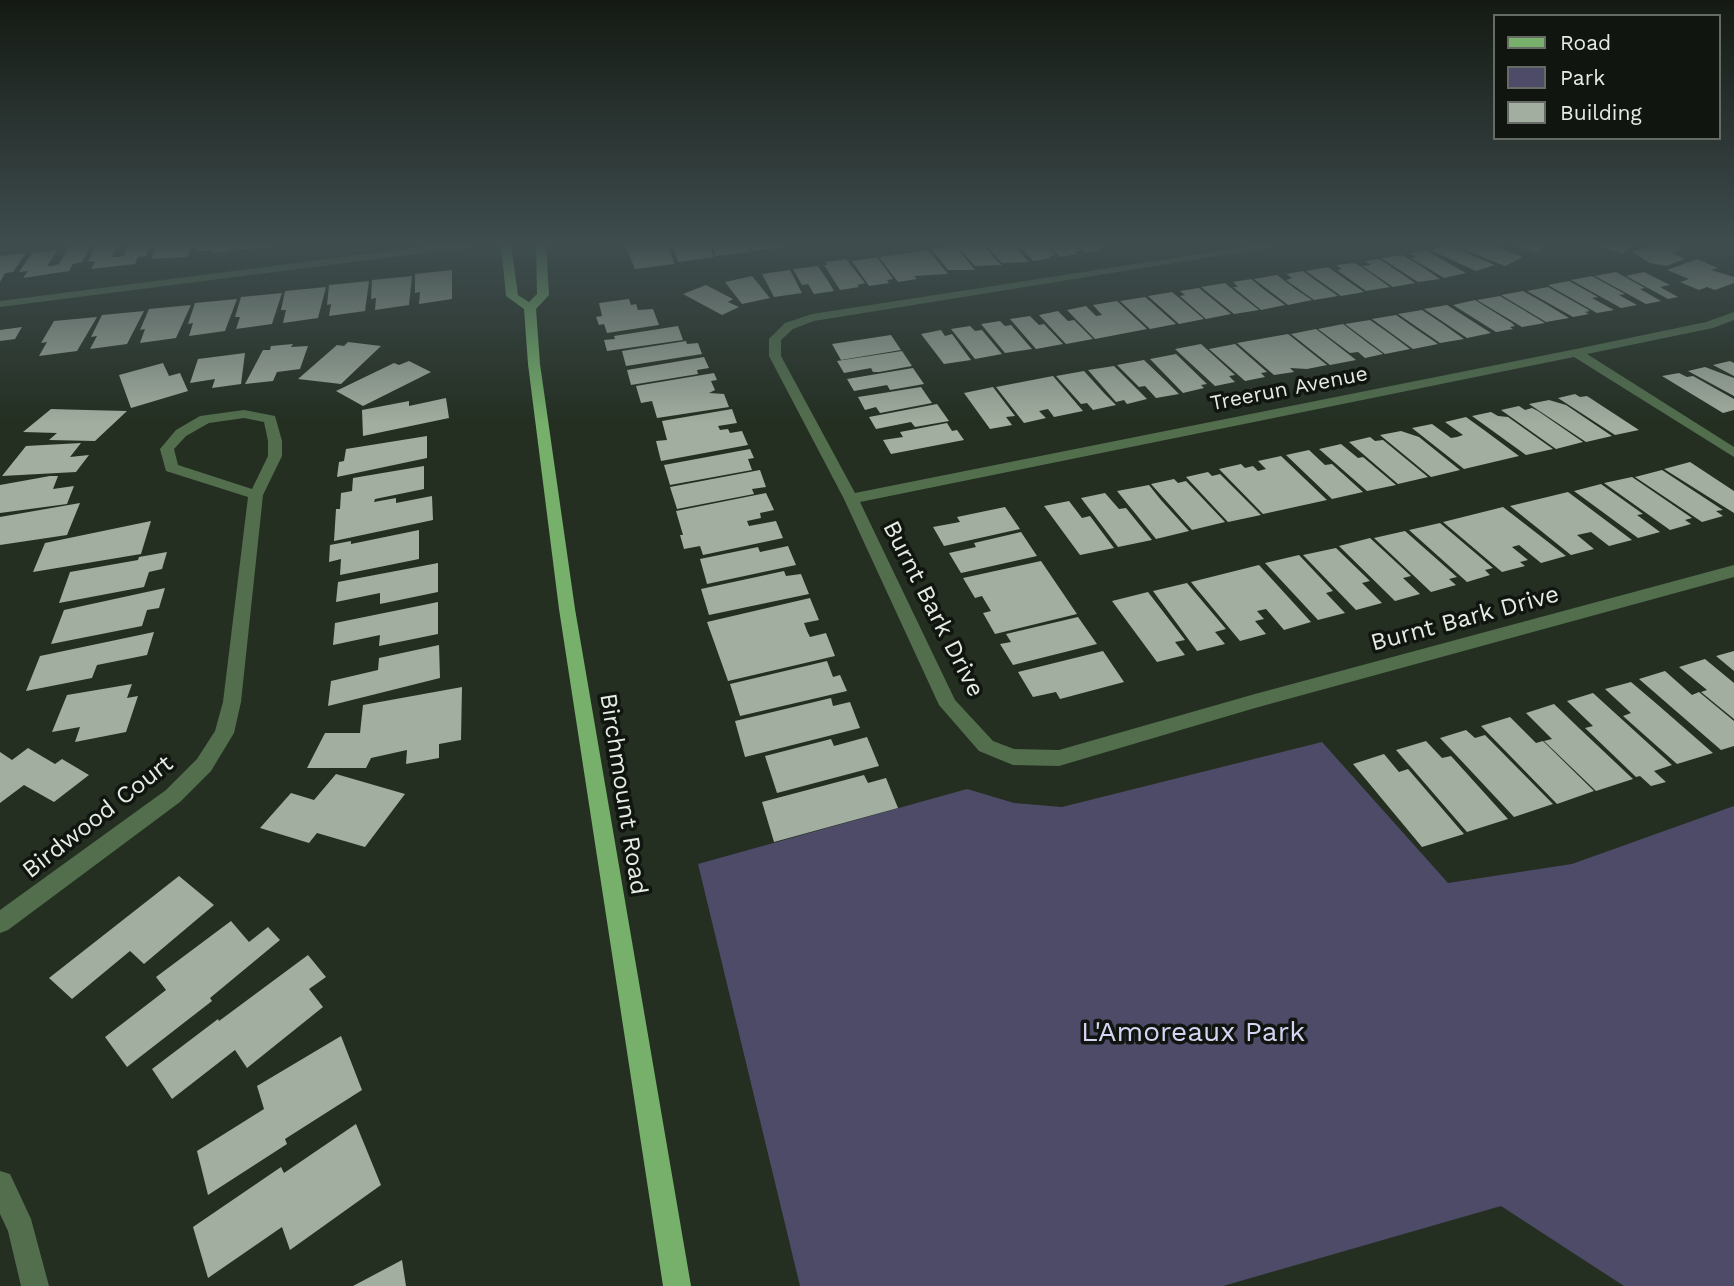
<!DOCTYPE html>
<style>
body{margin:0}
#map{position:relative;width:1734px;height:1286px;overflow:hidden;background:#242f22;font-family:"Work Sans",sans-serif}
canvas{display:block}
.legend{position:absolute;left:1493px;top:14px;width:228px;height:126px;box-sizing:border-box;background:#111510;border:2px solid #666b65;margin:0;padding:9px 12px;list-style:none;font-size:21px;color:#e5ece4}
.legend li{display:flex;align-items:center;gap:14px;height:35px}
.legend b{width:35px;border:2px solid #666b65}
</style>
<div id="map">
<canvas width="1734" height="1286"></canvas>
<ul class="legend">
<li><b style="height:9px;background:#76b06b"></b>Road</li>
<li><b style="height:19px;background:#4e4b69"></b>Park</li>
<li><b style="height:19px;background:#a2ae9f"></b>Building</li>
</ul>
</div>
<script>
const context = document.querySelector('canvas').getContext('2d');
context.lineJoin = 'round';
function fillPath(path, color) { context.fillStyle = color; context.fill(path, 'evenodd'); }
const poly = rows => new Path2D(rows.map(r => 'M' + r).join(''));
function drawText(font, color, halo, rows, align = 'center') {
  context.font = font + ' "Work Sans",sans-serif'; context.lineWidth = 7; context.setLineDash([]); context.textBaseline = 'middle'; context.strokeStyle = halo; context.fillStyle = color; for (const [text, x, y, turn = 0] of rows) {
    context.save(); context.translate(x, y); context.rotate((+turn || 0) * Math.PI / 180); context.textAlign = isNaN(turn) ? turn : align; if (halo) context.strokeText(text, 0, 0); context.fillText(text, 0, 0); context.restore();
  }
}
fillPath(poly([
 [1322,742,1448,883,1572,864,1734,806,1734,1286,1624,1286,1501,1206,1223,1286,800,1286,698,864,967,789,1014,803,1062,807]
]), '#4e4b69');
fillPath(poly([
 [92,244,82,262,73,264,69,271,23,278,28,271,19,272,32,253,58,250,47,266,52,266,59,264,69,247],
 [97,244,118,244,112,257,118,257,123,256,129,244,151,244,146,256,138,257,135,264,91,269,95,262,88,261],
 [158,244,191,244,191,247,187,257,151,259],
 [198,244,232,244,230,251,211,253,212,250,195,252],
 [238,244,273,244,272,247,236,250],
 [667,244,675,264,635,269,625,245],
 [671,244,708,244,714,257,678,262],
 [711,244,747,244,750,252,716,256],
 [750,244,786,244,788,247,753,251],
 [983,244,997,261,1002,265,975,266,957,246],
 [985,244,1012,244,1029,262,1002,263],
 [1018,244,1045,244,1055,255,1049,256,1051,258,1033,261],
 [1047,244,1074,244,1081,251,1074,252,1077,254,1060,257],
 [1077,244,1102,244,1105,247,1101,248,1103,250,1086,253],
 [1448,244,1471,255,1495,265,1476,271,1430,250],
 [1459,244,1490,244,1523,257,1505,266,1455,246],
 [1506,244,1543,244,1539,253],
 [1594,244,1633,244,1623,254],
 [1656,244,1668,244,1682,250,1672,253,1685,259,1666,266,1650,263,1632,252],
 [955,246,971,265,975,270,948,270,931,249],
 [928,250,948,274,914,276,917,279,898,282,879,257],
 [1426,250,1432,254,1466,273,1444,278,1411,258,1416,257,1410,253],
 [26,253,13,272,5,273,0,282,0,256],
 [1402,255,1421,266,1440,279,1418,282,1381,258],
 [877,257,893,279,887,280,889,283,869,286,852,261],
 [846,259,865,283,857,285,859,287,840,290,824,265,827,265,825,262],
 [1379,259,1384,262,1415,283,1393,287,1362,266,1371,265,1365,261],
 [1697,259,1718,268,1711,270,1734,277,1734,283,1715,290,1707,287,1699,290,1680,282,1689,279,1667,270],
 [1354,263,1360,266,1390,287,1366,291,1337,270,1342,269,1336,265],
 [818,266,828,281,834,291,814,294,808,284,802,285,793,269],
 [1328,267,1345,279,1364,292,1341,296,1306,271],
 [452,270,452,299,419,304,420,292,415,293,415,274],
 [790,270,802,293,774,297,762,274],
 [1303,271,1315,280,1338,296,1314,300,1286,280,1292,278,1286,274],
 [1616,272,1645,288,1640,289,1661,301,1646,304,1595,276],
 [1644,272,1670,285,1660,287,1678,297,1668,299,1626,276],
 [1277,275,1294,288,1312,300,1288,305,1254,279],
 [412,276,409,305,375,310,376,298,371,299,372,280],
 [752,276,770,298,742,304,725,282],
 [1592,276,1625,294,1619,295,1637,305,1621,308,1571,280],
 [1251,279,1262,288,1285,305,1261,310,1233,287,1238,287,1233,282],
 [369,281,365,311,329,316,331,304,327,305,329,285],
 [1569,281,1598,297,1592,298,1614,310,1597,313,1548,285],
 [1225,283,1236,292,1259,310,1234,314,1201,287],
 [706,285,733,299,728,302,739,307,722,315,683,294],
 [326,287,318,318,283,323,286,310,281,310,285,291],
 [1548,287,1587,309,1590,311,1585,312,1589,314,1573,317,1527,291],
 [1199,288,1210,297,1231,314,1206,319,1180,296,1185,295,1180,291],
 [1523,291,1546,304,1569,318,1546,322,1501,295],
 [1172,292,1178,297,1204,319,1179,324,1148,296],
 [282,293,272,324,236,329,240,317,235,317,241,297],
 [1500,296,1522,309,1545,323,1522,327,1477,300],
 [1145,297,1151,302,1176,324,1150,329,1120,301],
 [237,299,225,331,189,336,193,323,188,324,195,303],
 [629,299,631,305,636,304,638,310,653,309,659,325,607,333,604,324,599,325,596,317,602,316,599,303],
 [1475,300,1512,323,1515,326,1510,327,1513,329,1496,332,1453,305],
 [1117,301,1147,329,1095,339,1067,310,1086,306,1096,316,1102,315,1093,305],
 [191,305,176,338,140,343,145,329,140,330,149,309],
 [1447,305,1491,333,1467,338,1424,309],
 [1422,310,1443,324,1464,339,1440,343,1398,314],
 [144,311,127,344,90,349,97,336,91,337,102,315],
 [1058,311,1068,321,1074,320,1093,339,1066,344,1039,315],
 [1396,315,1416,329,1438,344,1413,349,1372,319],
 [1030,316,1039,325,1044,324,1063,344,1036,349,1010,319],
 [97,317,77,351,39,356,47,342,41,343,54,321],
 [1370,320,1390,334,1410,349,1385,354,1345,324],
 [1000,321,1005,326,1011,325,1032,349,1005,353,981,324],
 [1343,324,1368,343,1383,354,1365,358,1358,352,1350,353,1318,329],
 [678,326,683,340,607,351,604,340,615,339,614,336],
 [970,326,975,331,982,330,1002,354,975,359,951,329],
 [22,327,15,339,0,341,0,330],
 [1316,329,1342,349,1356,360,1330,365,1291,334],
 [941,330,945,336,952,334,971,360,944,364,921,334],
 [1288,334,1327,365,1307,369,1290,368,1294,372,1274,375,1237,343],
 [891,335,901,350,841,360,832,344],
 [686,341,687,344,698,343,702,354,626,366,622,351],
 [348,342,381,346,341,384,298,379,337,345,344,346],
 [293,344,291,347,308,346,300,369,277,372,273,381,245,384,263,350,270,350,271,346],
 [1201,344,1235,375,1229,376,1235,382,1215,386,1175,349],
 [1235,344,1267,372,1261,373,1265,377,1245,381,1209,349],
 [902,351,912,366,879,372,873,372,871,368,844,373,837,361],
 [245,353,241,384,212,388,215,379,190,383,198,359],
 [1176,354,1207,384,1201,385,1204,388,1183,393,1150,359],
 [704,357,709,368,697,370,698,374,631,385,627,370],
 [1144,360,1167,382,1179,394,1156,398,1145,386,1139,387,1117,365],
 [409,361,431,372,363,406,336,391,394,363,399,365],
 [1730,361,1734,363,1734,376,1713,365],
 [163,363,169,376,180,373,188,391,131,408,119,375],
 [1114,366,1147,399,1127,404,1124,400,1116,402,1088,370],
 [1705,367,1734,378,1734,396,1688,371],
 [913,368,924,384,890,390,887,385,854,391,847,379],
 [1084,371,1104,393,1116,405,1093,410,1087,403,1081,404,1056,376],
 [714,373,717,380,711,381,715,390,709,393,724,394,729,407,657,418,652,401,641,403,636,386],
 [1679,373,1687,377,1693,376,1734,399,1734,410,1723,413,1662,376],
 [1053,376,1083,411,1054,417,1048,409,1039,411,1046,418,1024,423,996,387],
 [921,387,932,403,880,413,876,407,865,410,858,397],
 [993,387,1015,416,1006,417,1012,425,990,429,964,393],
 [1575,394,1580,397,1587,396,1639,430,1615,435,1558,398],
 [446,398,449,418,363,436,362,410,409,401,409,406],
 [1549,400,1566,405,1612,436,1586,442,1529,404],
 [937,404,949,421,915,427,911,422,876,429,869,417],
 [1519,406,1525,410,1532,408,1538,411,1583,442,1556,449,1501,410],
 [51,409,86,410,127,411,95,441,49,440,57,433,23,432],
 [732,409,737,423,718,426,720,430,728,429,730,433,742,431,748,445,661,461,656,441,667,440,662,421],
 [1491,412,1498,416,1508,417,1553,449,1526,455,1472,416],
 [1466,417,1484,430,1519,456,1464,469,1412,428,1432,424,1451,438,1457,437,1463,435,1445,422],
 [947,423,952,431,957,430,964,440,891,454,883,440,903,437,900,432],
 [1401,431,1419,437,1460,470,1431,477,1380,435],
 [427,436,427,458,337,477,339,462,344,461,346,449],
 [1370,437,1375,441,1383,440,1428,477,1398,484,1349,442],
 [81,443,70,457,89,455,76,472,2,476,26,446],
 [1341,444,1358,458,1363,457,1396,485,1367,491,1319,449],
 [750,449,754,458,748,459,752,470,670,485,664,465],
 [1309,450,1325,465,1332,464,1363,492,1332,499,1286,455],
 [1281,456,1327,500,1263,514,1219,469,1241,464,1245,468,1253,466,1258,471,1266,469,1258,461],
 [1690,462,1734,491,1734,513,1664,469],
 [424,466,424,489,375,499,374,502,396,498,396,503,432,496,433,520,334,541,336,509,340,509,341,493,352,491,353,478],
 [760,470,766,487,752,489,754,494,677,509,670,487],
 [1662,470,1723,510,1716,511,1723,516,1702,522,1635,477],
 [1208,472,1212,476,1220,474,1261,515,1228,522,1186,477],
 [50,476,58,476,53,489,74,486,67,504,0,513,0,485],
 [1632,477,1692,518,1685,520,1691,524,1670,530,1604,483],
 [1174,479,1178,483,1186,481,1225,522,1192,530,1151,484],
 [1601,484,1643,514,1637,515,1660,532,1638,538,1574,491],
 [1149,485,1161,500,1189,531,1156,539,1117,491],
 [1568,492,1632,540,1609,546,1591,532,1577,535,1594,549,1571,555,1510,506],
 [766,493,774,510,760,513,761,518,747,521,749,526,776,521,783,538,703,555,700,546,684,549,680,535,683,535,676,511],
 [1105,493,1119,509,1126,508,1152,540,1118,547,1081,498],
 [1069,501,1082,518,1090,516,1114,548,1080,555,1044,506],
 [80,503,67,535,0,545,0,517],
 [1005,507,1020,529,944,546,933,527,960,522,957,517],
 [1503,507,1543,538,1566,556,1541,563,1519,545,1512,547,1528,560,1520,562,1525,566,1502,572,1443,522],
 [151,521,141,554,33,572,45,543],
 [1440,523,1493,568,1485,570,1490,575,1467,582,1409,530],
 [419,530,419,559,340,575,341,559,329,562,330,545,351,541,351,544],
 [1405,531,1457,577,1449,579,1456,585,1431,592,1374,538],
 [1021,532,1037,556,961,573,949,553,976,547,974,543],
 [1370,538,1411,576,1403,578,1420,594,1395,601,1339,546],
 [788,546,796,565,707,584,700,559,758,547,760,552],
 [1336,548,1370,581,1362,583,1382,603,1356,610,1303,555],
 [167,552,162,569,149,572,144,587,59,603,70,572,138,560,139,557],
 [1299,555,1333,591,1326,593,1345,613,1318,620,1265,563],
 [1041,561,1077,614,995,634,983,613,991,611,982,596,975,598,963,578],
 [438,563,438,592,380,604,380,593,336,602,338,582],
 [1259,565,1311,622,1284,630,1266,609,1257,611,1264,619,1255,621,1266,634,1240,641,1191,582],
 [784,571,786,576,801,574,809,594,709,615,701,589],
 [1187,583,1226,629,1215,632,1225,644,1197,651,1153,591],
 [165,588,159,608,147,610,142,626,51,644,64,610],
 [1148,592,1185,640,1175,642,1185,655,1157,662,1112,601],
 [810,598,819,620,804,623,807,631,810,637,826,633,835,656,728,681,707,622],
 [438,602,438,634,379,646,380,635,333,645,335,623],
 [1078,617,1097,644,1013,665,1000,644,1011,642,1006,634],
 [154,632,147,655,97,665,92,678,26,691,40,656],
 [439,645,440,678,328,706,331,681,378,670,379,658],
 [1103,651,1124,682,1060,699,1056,692,1033,697,1018,672],
 [1734,651,1734,671,1716,656],
 [1705,659,1734,683,1734,719,1701,692,1707,690,1679,667],
 [827,661,833,677,840,675,847,691,740,716,730,684],
 [1665,671,1692,695,1699,692,1734,721,1734,746,1721,750,1639,679],
 [1631,682,1658,705,1713,753,1677,764,1623,716,1631,713,1605,689],
 [132,684,127,698,138,696,126,732,75,742,80,727,52,732,67,695],
 [462,687,461,740,439,744,439,758,406,764,407,750,371,758,366,768,307,768,325,733,360,733,363,705],
 [1593,693,1672,765,1654,771,1666,782,1651,786,1640,776,1636,777,1585,728,1593,726,1567,701],
 [831,698,833,706,850,702,860,728,745,757,735,721],
 [1554,704,1580,729,1633,779,1596,791,1544,741,1552,739,1526,713],
 [1510,717,1536,743,1543,741,1594,791,1557,804,1481,726],
 [1466,730,1475,738,1485,735,1553,804,1514,817,1440,738],
 [867,737,879,766,777,793,765,756,831,739,834,746],
 [1426,741,1442,758,1451,756,1508,819,1467,832,1396,750],
 [28,748,55,764,62,759,89,775,54,802,24,785,0,803,0,752,12,760],
 [1384,754,1399,772,1408,769,1464,834,1422,847,1353,764],
 [336,774,405,794,365,847,317,833,309,843,260,828,291,793,314,800],
 [864,775,868,783,886,778,898,808,774,842,762,802],
 [179,876,214,905,144,964,130,951,72,999,49,978],
 [231,921,249,942,268,927,280,940,210,998,212,1001,127,1067,105,1037,166,990,156,977],
 [308,955,326,977,309,989,323,1007,247,1068,235,1050,172,1099,152,1069,218,1019,219,1021],
 [341,1036,362,1090,285,1139,287,1144,208,1195,197,1151,264,1109,257,1086],
 [356,1124,381,1185,290,1250,282,1227,208,1278,193,1227,281,1167,284,1173],
 [402,1260,406,1286,353,1286]
]), '#a2ae9f');
fillPath(poly([
 [443,244,476,244,471,247,0,307,0,301,443,244],
 [1264,244,1292,244,814,321,793,329,781,340,781,356,855,493,1576,349,1706,322,1734,312,1734,320,1713,328,1587,354,1734,447,1734,457,1574,357,860,502,955,700,993,741,1014,749,1059,750,1255,694,1734,565,1734,577,1255,708,1059,766,1013,765,979,751,939,705,844,499,769,356,769,339,785,323,812,314,1264,244],
 [1723,244,1734,244,1734,250,1724,246,1723,244],
 [244,410,275,416,282,441,282,456,263,495,241,702,234,733,211,771,180,802,8,930,0,933,0,910,166,790,197,759,215,731,223,702,248,497,166,471,160,449,176,430,200,416,244,410],
 [244,418,264,422,268,441,268,456,252,489,178,465,174,449,186,436,209,423,244,418],
 [0,1171,10,1174,31,1219,49,1286,21,1286,8,1231,0,1214,0,1171]
]), '#526e4d');
fillPath(poly([
 [501,244,511,244,518,295,529,302,537,294,536,244,546,244,549,295,536,309,540,364,575,609,691,1286,663,1286,559,609,528,364,524,309,506,296,501,244]
]), '#76b06b');
const sky = context.createLinearGradient(0, 0, 0, 424);
sky.addColorStop(0, '#141a13');
sky.addColorStop(0.58, '#3f4d4f');
sky.addColorStop(1, '#3f4d4f00');
context.fillStyle = sky;
context.fillRect(0, 0, 1734, 424);
drawText('21px', '#e5ece4', '#111510', [
 ["Treerun Avenue",1289,389,-11]
]);
drawText('24px', '#e5ece4', '#111510', [
 ["Burnt Bark Drive",933,609,63],
 ["Burnt Bark Drive",1465,619,-15],
 ["Birchmount Road",623,794,81],
 ["Birdwood Court",98,817,-38]
]);
drawText('28px', '#d6d4f3', '#111510', [
 ["L'Amoreaux Park",1193,1033]
]);
</script>
